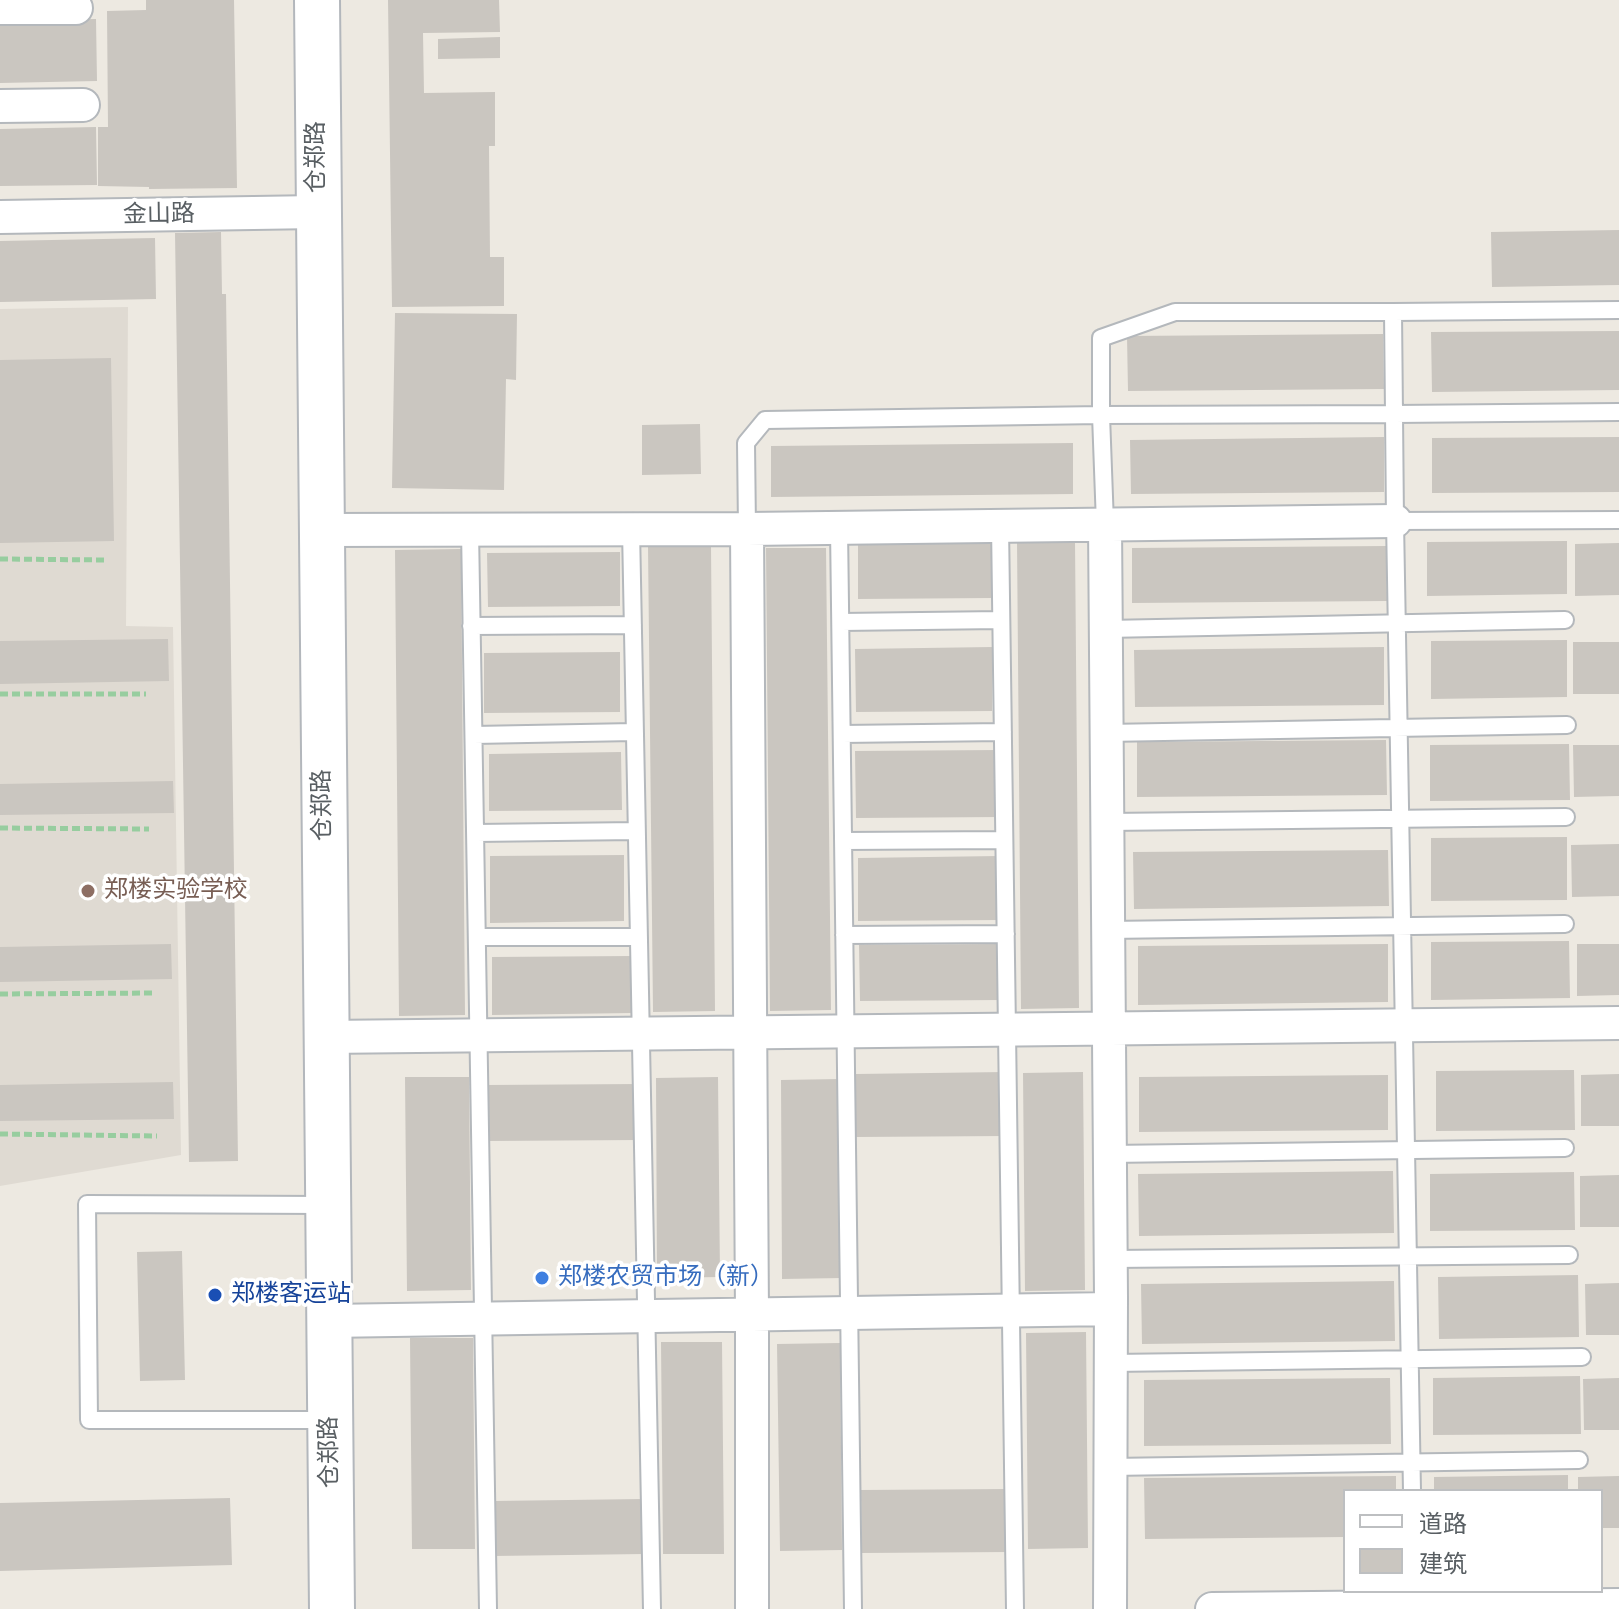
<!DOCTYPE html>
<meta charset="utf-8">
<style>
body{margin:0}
#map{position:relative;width:1619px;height:1609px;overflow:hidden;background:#ede9e1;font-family:"Archivo Narrow","Noto Sans SC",sans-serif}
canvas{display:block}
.legend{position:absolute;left:1343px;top:1489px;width:260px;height:104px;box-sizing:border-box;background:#fff;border:2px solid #bdbfc1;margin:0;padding:10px 14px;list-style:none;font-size:24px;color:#595f63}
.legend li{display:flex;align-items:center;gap:16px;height:40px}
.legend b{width:40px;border:2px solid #bdbfc1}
</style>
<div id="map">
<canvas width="1619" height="1609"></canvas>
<ul class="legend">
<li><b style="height:10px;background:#fff"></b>道路</li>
<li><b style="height:22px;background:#cac6c0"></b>建筑</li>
</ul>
</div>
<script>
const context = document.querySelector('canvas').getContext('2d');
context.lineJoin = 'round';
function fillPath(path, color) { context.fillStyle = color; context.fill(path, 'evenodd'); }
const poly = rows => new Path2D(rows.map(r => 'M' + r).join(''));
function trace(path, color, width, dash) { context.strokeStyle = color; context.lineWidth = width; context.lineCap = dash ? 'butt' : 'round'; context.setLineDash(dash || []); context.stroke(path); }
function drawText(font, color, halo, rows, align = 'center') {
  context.font = font + ' "Archivo Narrow","Noto Sans SC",sans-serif'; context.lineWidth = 7; context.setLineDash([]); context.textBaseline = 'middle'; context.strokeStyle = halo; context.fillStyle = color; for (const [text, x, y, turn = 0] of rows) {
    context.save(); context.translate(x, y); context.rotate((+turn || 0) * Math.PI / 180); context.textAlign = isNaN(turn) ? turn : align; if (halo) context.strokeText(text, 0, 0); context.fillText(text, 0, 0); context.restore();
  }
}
fillPath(poly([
 [128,307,126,626,173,627,181,1155,0,1186,0,309]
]), '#dfdad2');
fillPath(poly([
 [146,0,234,0,237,188,149,189,149,187,98,186,98,127,108,127,107,11,146,10],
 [388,0,499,0,500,32,423,33,424,93,495,92,495,146,489,146,490,257,504,257,504,306,392,307],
 [96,19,97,81,0,83,0,21],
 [500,37,500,58,438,59,438,39],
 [96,127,97,185,0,186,0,129],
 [1619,230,1619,285,1492,287,1491,232],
 [221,232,222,294,226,294,238,1161,189,1162,175,233],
 [155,238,156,299,0,302,0,241],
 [395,313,517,314,516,380,506,379,504,490,392,488],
 [1619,331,1619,390,1432,392,1431,332],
 [1383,334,1384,389,1128,391,1127,336],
 [111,358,114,541,0,543,0,360],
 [700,424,701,474,642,475,642,425],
 [1384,437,1384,492,1131,494,1130,440],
 [1619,437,1619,492,1432,493,1432,438],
 [1073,443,1073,494,771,497,771,446],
 [1017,541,1075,541,1079,1008,1021,1009],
 [1567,541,1567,594,1427,596,1427,542],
 [992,542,992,598,858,599,858,543],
 [1619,543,1619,595,1575,596,1575,544],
 [648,546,711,546,715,1011,653,1012],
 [1386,546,1387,601,1132,603,1132,548],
 [766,548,826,548,831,1010,770,1011],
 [461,549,465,1015,399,1016,395,550],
 [620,552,620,606,488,607,487,553],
 [168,639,169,681,0,684,0,641],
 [1567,640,1567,697,1431,699,1431,641],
 [1573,642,1619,642,1619,694,1573,694],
 [992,647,992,711,856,712,855,649],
 [1384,647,1384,705,1135,707,1134,650],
 [620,652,620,712,484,713,484,653],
 [1386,740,1387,795,1137,797,1137,742],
 [1569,744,1570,800,1430,801,1430,745],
 [1573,745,1619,745,1619,796,1574,797],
 [1000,750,1001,817,856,818,855,751],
 [621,752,622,810,489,811,489,754],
 [173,781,174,813,0,815,0,784],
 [1567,837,1567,900,1431,901,1431,838],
 [1619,844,1619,896,1572,897,1571,845],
 [1388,850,1389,906,1134,909,1133,852],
 [624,855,624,921,490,923,490,856],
 [999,856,1000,920,858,921,858,858],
 [1569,941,1570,998,1431,1000,1431,942],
 [171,944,172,979,0,982,0,947],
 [999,944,1000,1000,860,1001,859,945],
 [1388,944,1388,1002,1138,1005,1138,946],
 [1577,944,1619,944,1619,995,1577,996],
 [632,956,633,1013,492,1015,492,957],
 [1574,1070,1575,1130,1436,1131,1436,1071],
 [1005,1072,1005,1136,856,1137,856,1074],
 [1083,1072,1085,1290,1025,1291,1023,1073],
 [1619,1074,1619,1126,1581,1126,1581,1075],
 [1388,1075,1388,1130,1139,1132,1139,1077],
 [405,1077,469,1077,471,1290,407,1291],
 [718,1077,720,1277,657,1278,656,1078],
 [840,1079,842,1278,782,1279,781,1080],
 [173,1082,174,1119,0,1121,0,1085],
 [639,1084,639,1140,488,1141,487,1085],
 [1393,1171,1394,1233,1139,1236,1138,1174],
 [1574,1172,1575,1230,1430,1231,1430,1174],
 [1619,1175,1619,1227,1580,1227,1580,1176],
 [182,1251,185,1380,140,1381,137,1252],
 [1578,1275,1579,1337,1439,1339,1438,1277],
 [1394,1281,1395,1341,1142,1344,1141,1284],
 [1619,1283,1619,1335,1586,1335,1585,1284],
 [1086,1332,1088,1548,1028,1549,1026,1333],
 [410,1338,473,1338,475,1549,412,1549],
 [661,1342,722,1342,724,1554,663,1554],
 [840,1343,842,1550,780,1551,777,1344],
 [1580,1376,1581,1434,1433,1435,1433,1378],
 [1390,1378,1391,1444,1144,1446,1144,1380],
 [1619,1378,1619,1430,1584,1430,1583,1379],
 [1568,1475,1568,1491,1434,1491,1434,1477],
 [1396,1476,1396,1491,1345,1491,1345,1537,1145,1539,1144,1478],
 [1619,1476,1619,1528,1601,1528,1601,1491,1578,1491,1578,1477],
 [1009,1489,1010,1552,862,1553,861,1490],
 [230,1498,232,1565,0,1571,0,1503],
 [643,1499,644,1554,493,1556,493,1501]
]), '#cac6c0');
const lane = poly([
 [1393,312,1619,310],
 [1395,521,1619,520],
 [1000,525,1015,1609],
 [839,528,853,1609],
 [631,529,652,1609],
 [747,529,746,443,765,420,1101,415,1105,524],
 [470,530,488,1609],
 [841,622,1001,620],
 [471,626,633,625],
 [1106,629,1565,620],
 [1106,733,1567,725],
 [842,734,1003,732],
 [474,735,634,732],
 [1107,822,1566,817],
 [476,833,636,831],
 [843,841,1004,840],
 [1107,930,1565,924],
 [844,935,1006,934],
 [478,937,639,937],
 [1109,1154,1565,1148],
 [326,1205,87,1204,89,1420,328,1420],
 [1111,1259,1569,1255],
 [1111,1363,1582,1357],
 [1110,1467,1579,1460],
 [1412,1491,1395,521,1394,414,1393,312,1175,312,1101,338,1101,415,1394,414,1619,412]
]);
const street = poly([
 [0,8,76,8],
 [0,106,83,105],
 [0,217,317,212],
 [1105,524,1111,1298,1110,1609],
 [747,529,752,1315,752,1609],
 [321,530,747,529,1395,521],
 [325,1037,1619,1023],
 [328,1321,1111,1309],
 [1212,1609,1619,1605]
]);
const secondary = poly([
 [317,0,332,1609]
]);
trace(lane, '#b4b8bc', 20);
trace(street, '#b4b8bc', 36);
trace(secondary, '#b3b7bc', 48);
trace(poly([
 [0,559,106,560],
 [0,694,146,694],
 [0,828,149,829],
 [0,994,154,993],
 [0,1134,157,1136]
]), '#97cd9f', 5, [8, 4]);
trace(lane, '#fff', 16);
trace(street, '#fff', 32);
trace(secondary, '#fff', 44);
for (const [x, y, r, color] of [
 [88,891,8,"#8d6e63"],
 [542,1278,8,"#3f7fe0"],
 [215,1295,8,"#1a4fb4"]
]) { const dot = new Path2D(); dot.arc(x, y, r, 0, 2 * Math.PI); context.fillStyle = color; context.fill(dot); trace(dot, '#fff', 3); }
drawText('24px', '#595f63', '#fff', [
 ["仓郑路",317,157,-90],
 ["金山路",159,215,-1],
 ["仓郑路",323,805,-91],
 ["仓郑路",330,1452,-91]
]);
drawText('24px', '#785e54', '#fff', [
 ["郑楼实验学校",104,891]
], 'left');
drawText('24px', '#366cbe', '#fff', [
 ["郑楼农贸市场（新）",558,1278]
], 'left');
drawText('24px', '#164399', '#fff', [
 ["郑楼客运站",231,1295]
], 'left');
</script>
